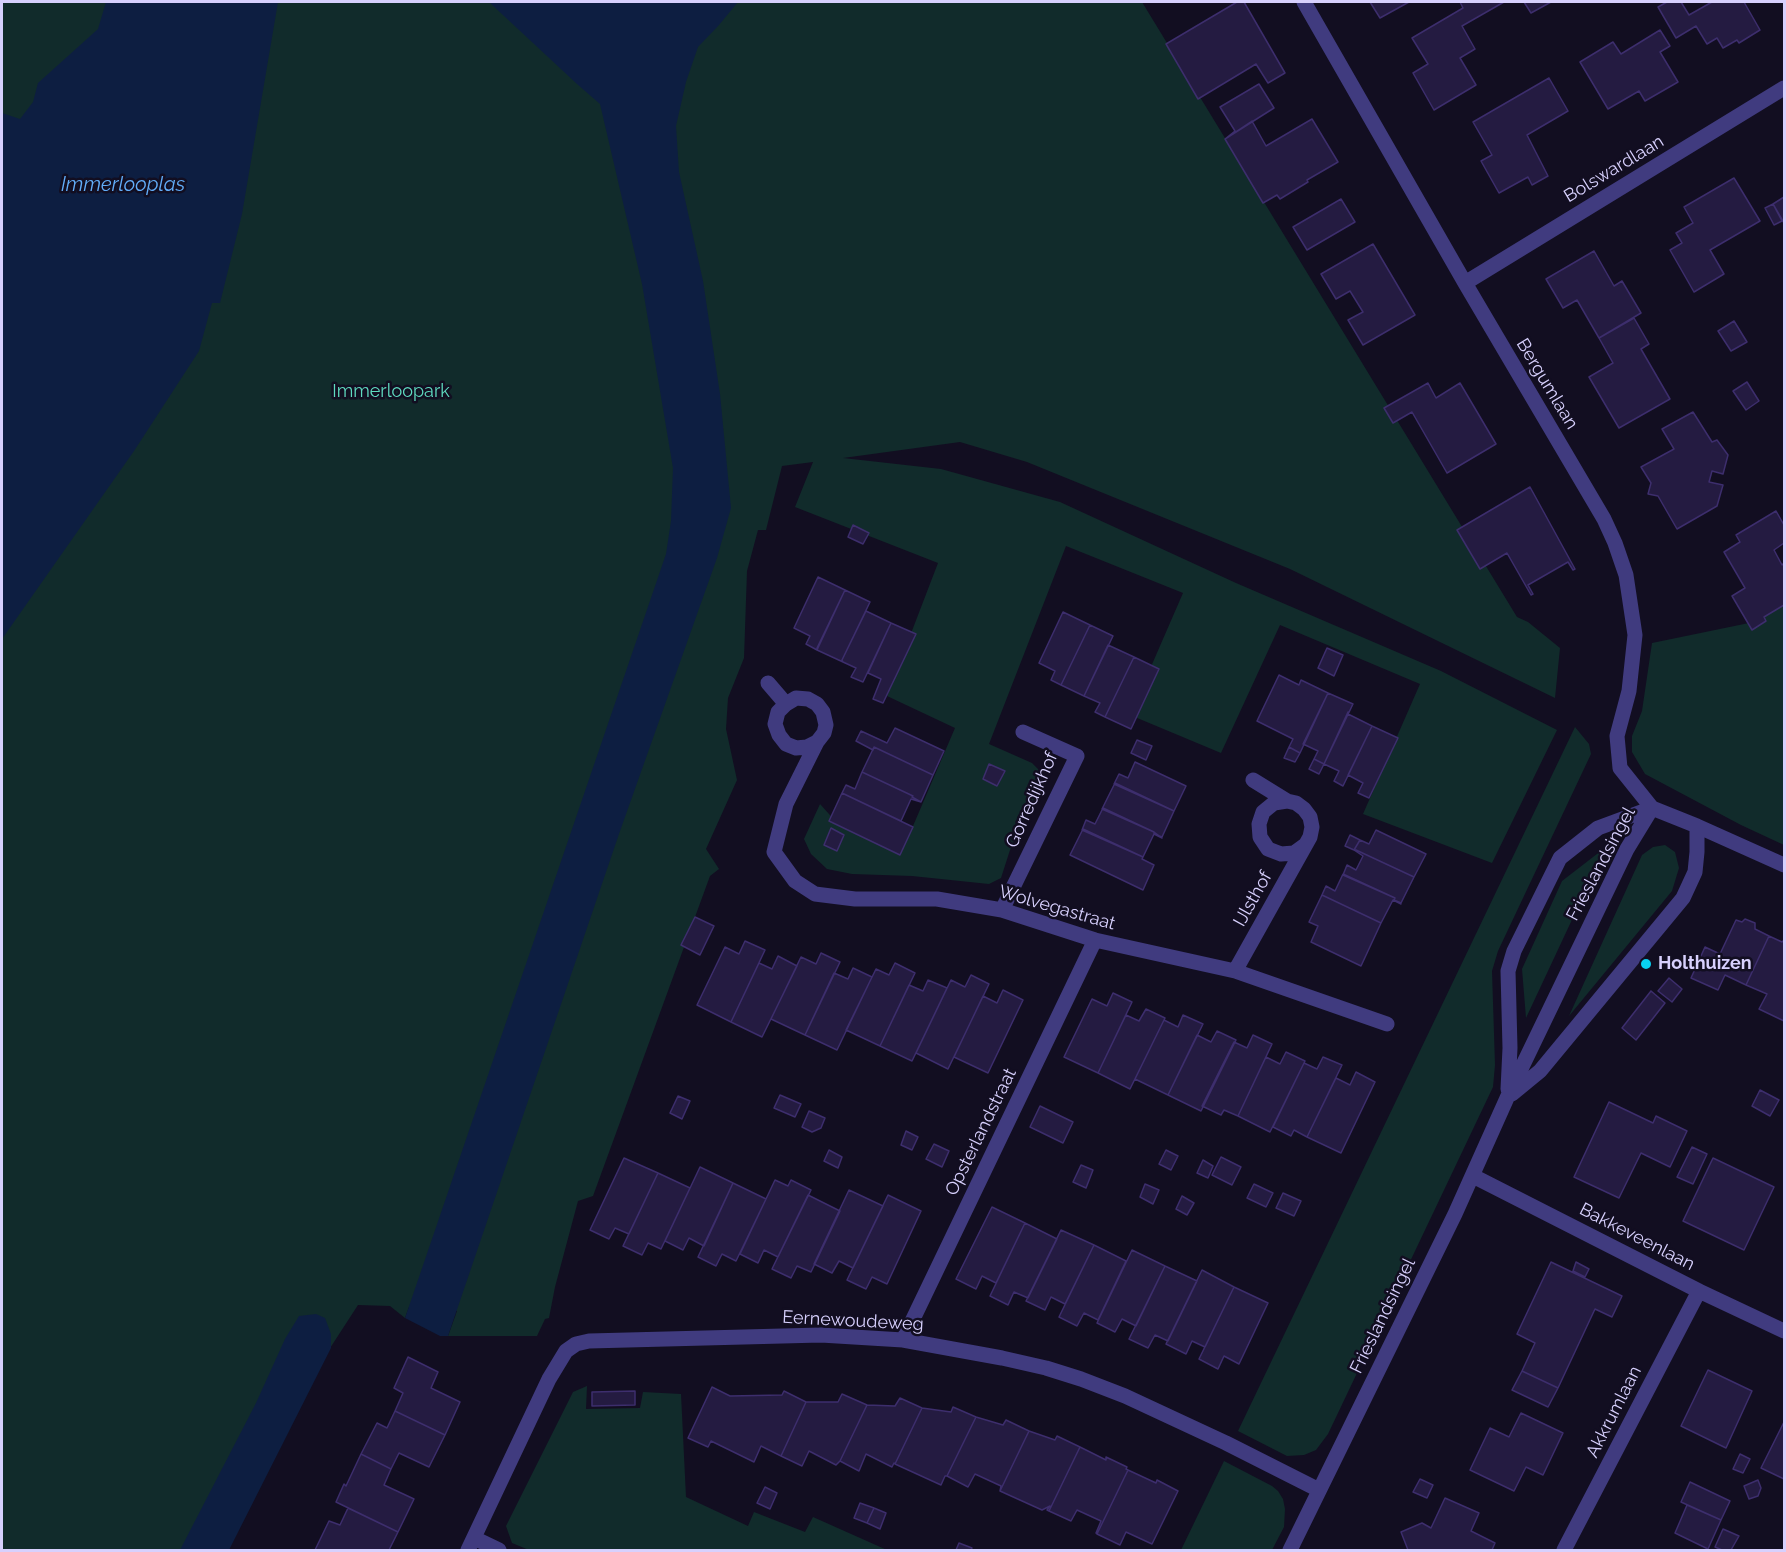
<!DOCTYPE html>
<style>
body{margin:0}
#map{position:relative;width:1786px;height:1552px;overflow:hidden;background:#120e21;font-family:Raleway,sans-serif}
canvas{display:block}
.frame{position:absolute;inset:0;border:3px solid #d7d0fd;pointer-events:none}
</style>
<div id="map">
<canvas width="1786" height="1552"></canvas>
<div class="frame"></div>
</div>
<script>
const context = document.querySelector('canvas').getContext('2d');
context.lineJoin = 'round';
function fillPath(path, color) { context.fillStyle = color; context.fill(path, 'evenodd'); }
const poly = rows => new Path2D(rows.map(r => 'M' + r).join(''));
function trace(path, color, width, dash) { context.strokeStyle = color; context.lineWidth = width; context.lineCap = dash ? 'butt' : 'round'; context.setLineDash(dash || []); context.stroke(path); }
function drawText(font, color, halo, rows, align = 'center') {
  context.font = font + ' Raleway,sans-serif'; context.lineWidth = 5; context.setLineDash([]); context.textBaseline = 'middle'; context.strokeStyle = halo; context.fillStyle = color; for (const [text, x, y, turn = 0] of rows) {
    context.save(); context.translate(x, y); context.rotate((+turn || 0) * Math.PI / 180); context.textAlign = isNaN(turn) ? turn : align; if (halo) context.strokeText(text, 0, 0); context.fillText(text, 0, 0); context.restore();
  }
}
fillPath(poly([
 [2,2,1142,2,1517,617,1528,622,1560,648,1555,698,1290,569,1027,462,960,442,843,458,941,469,1060,502,1236,583,1441,671,1557,730,1492,863,1363,814,1420,684,1280,625,1221,753,1130,715,1183,593,1066,546,989,744,1032,763,1045,776,1010,850,1001,878,989,884,912,876,852,874,827,869,811,854,804,839,820,804,838,824,910,833,955,728,887,696,938,563,795,507,813,462,782,466,766,530,758,530,747,571,744,658,728,698,726,729,737,780,706,849,719,869,710,876,593,1196,578,1201,555,1287,549,1318,545,1319,537,1336,448,1336,457,1311,409,1307,405,1318,390,1306,358,1305,199,1550,2,1550],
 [1784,603,1784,845,1741,825,1645,774,1632,752,1632,736,1642,711,1652,643,1749,623],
 [1575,727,1589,744,1591,754,1498,951,1492,971,1495,1065,1493,1087,1328,1434,1316,1450,1304,1455,1287,1456,1238,1431],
 [1665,845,1675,852,1679,868,1672,891,1569,1016,1642,855,1653,847],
 [1606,847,1526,1018,1522,969,1562,881],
 [587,1386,586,1409,640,1408,643,1392,681,1394,686,1497,748,1526,754,1512,805,1532,813,1517,887,1550,529,1550,512,1543,506,1526,573,1392],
 [1224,1461,1272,1486,1278,1491,1283,1499,1285,1509,1284,1527,1272,1550,1181,1550]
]), '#112b2b');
fillPath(poly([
 [106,2,278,2,242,214,220,303,212,303,199,351,134,451,2,639,2,113,20,119,33,102,38,83,98,29],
 [489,2,738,2,719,25,698,47,686,82,676,126,679,172,703,281,720,394,731,508,717,558,620,831,448,1336,440,1336,405,1318,666,554,671,521,673,468,642,284,600,104,577,84],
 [316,1314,325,1318,331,1334,331,1348,229,1550,180,1550,256,1403,285,1339,299,1316]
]), '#0d1e41');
const building = poly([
 [1237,2,1244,2,1285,73,1268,83,1256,64,1198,99,1166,44,1237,2],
 [1370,2,1409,2,1380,18,1370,2],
 [1460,2,1504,2,1462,26,1475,49,1460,58,1476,85,1434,110,1413,73,1428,64,1412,38,1463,8,1460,2],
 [1524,2,1551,2,1531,13,1524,2],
 [1667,2,1681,2,1689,15,1712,2,1744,2,1760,30,1739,43,1737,40,1723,48,1717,38,1707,44,1696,26,1676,38,1658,7,1667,2],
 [1660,30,1670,46,1660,52,1678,82,1645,101,1639,91,1608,109,1580,62,1613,42,1621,54,1660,30],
 [1549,78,1568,111,1527,135,1548,176,1532,185,1528,177,1499,193,1481,161,1492,155,1473,122,1549,78],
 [1259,84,1274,108,1225,139,1235,131,1220,107,1259,84],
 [1312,119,1338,162,1307,180,1308,182,1280,199,1277,195,1263,203,1225,139,1252,121,1266,146,1312,119],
 [1734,178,1760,221,1710,250,1724,274,1694,292,1670,250,1682,243,1676,233,1693,223,1684,207,1734,178],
 [1784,197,1784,223,1773,204,1784,197],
 [1341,199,1355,222,1307,250,1293,227,1341,199],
 [1773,204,1782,221,1774,225,1765,208,1773,204],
 [1373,244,1415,315,1363,345,1348,320,1363,312,1350,291,1336,299,1321,274,1373,244],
 [1594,251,1614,286,1622,281,1641,313,1599,338,1577,300,1563,308,1546,279,1594,251],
 [1634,318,1649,344,1641,349,1670,399,1619,428,1589,377,1613,363,1599,338,1634,318],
 [1734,321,1747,342,1731,351,1718,331,1734,321],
 [1747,382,1759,401,1746,410,1733,391,1747,382],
 [1428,383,1436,398,1460,383,1496,444,1447,473,1412,412,1393,423,1384,408,1428,383],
 [1693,412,1712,442,1717,440,1728,455,1723,474,1712,471,1709,482,1723,485,1717,506,1677,529,1658,496,1648,494,1651,483,1641,467,1674,449,1662,429,1693,412],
 [1530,487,1575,569,1573,570,1568,562,1528,585,1533,594,1531,595,1507,553,1480,569,1457,530,1530,487],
 [1776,511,1784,525,1784,543,1774,550,1782,565,1784,563,1784,605,1764,617,1766,621,1752,630,1732,596,1745,588,1724,552,1740,542,1736,535,1776,511],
 [853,525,869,533,863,544,848,537,853,525],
 [818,577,845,590,817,650,806,644,810,636,794,628,818,577],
 [845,590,870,602,842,660,843,662,817,650,817,648,845,590],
 [866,611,891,623,863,682,851,677,856,668,843,662,842,660,866,611],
 [1063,612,1090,625,1061,685,1051,680,1055,671,1039,663,1063,612],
 [891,623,916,634,883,703,873,699,881,679,868,673,891,623],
 [1090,625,1113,636,1084,696,1061,685,1090,625],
 [1108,645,1134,657,1105,717,1095,712,1100,703,1084,696,1108,645],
 [1327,648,1343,655,1334,676,1318,668,1327,648],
 [1134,657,1159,669,1131,729,1105,717,1134,657],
 [1279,675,1299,685,1301,680,1328,693,1300,753,1289,747,1293,739,1257,721,1279,675],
 [1328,693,1353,704,1324,764,1314,759,1318,751,1303,744,1328,693],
 [1348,712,1348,714,1372,726,1343,786,1334,781,1339,771,1324,764,1348,712],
 [1372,726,1398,738,1369,798,1358,793,1363,783,1348,775,1372,726],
 [895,728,944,751,933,775,874,747,873,750,856,741,861,731,887,743,895,728],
 [1137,740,1152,746,1146,760,1131,753,1137,740],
 [874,747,933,775,921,802,912,797,913,796,862,772,874,747],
 [1289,747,1300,753,1295,762,1284,758,1289,747],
 [1314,759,1324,764,1319,774,1309,769,1314,759],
 [1135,762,1186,786,1174,811,1114,784,1119,774,1128,778,1135,762],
 [989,764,1005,771,997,786,983,779,989,764],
 [862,772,913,796,912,797,921,802,911,799,901,821,842,793,846,785,855,789,862,772],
 [1115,783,1174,811,1162,837,1154,834,1154,832,1102,809,1115,783],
 [842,793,913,827,900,855,829,821,842,793],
 [1103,808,1154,832,1162,838,1154,834,1143,857,1082,830,1086,820,1095,824,1103,808],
 [831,828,844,835,837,851,824,845,831,828],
 [1083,829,1143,857,1142,859,1154,865,1143,890,1070,855,1083,829],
 [1376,830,1426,854,1414,877,1356,850,1354,850,1360,840,1369,844,1376,830],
 [1350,835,1360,840,1354,850,1345,846,1350,835],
 [1354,850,1356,850,1414,877,1401,903,1394,900,1395,898,1343,875,1347,865,1356,870,1363,856,1354,850],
 [1343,874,1395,898,1394,900,1401,904,1393,900,1381,923,1322,895,1321,897,1326,886,1335,891,1343,874],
 [1322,895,1381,923,1361,966,1311,942,1318,926,1309,922,1322,895],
 [695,917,714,926,700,955,681,945,695,917],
 [1745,919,1755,923,1755,929,1769,936,1746,985,1725,975,1718,990,1691,978,1705,947,1720,954,1736,920,1742,922,1745,919],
 [1769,936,1782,942,1784,940,1784,1021,1759,1009,1767,994,1746,985,1769,936],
 [745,941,765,950,731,1022,697,1005,725,947,739,954,745,941],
 [821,953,840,962,805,1035,771,1019,801,957,816,964,821,953],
 [778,956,797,966,762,1037,731,1022,759,963,772,969,778,956],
 [895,963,915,973,880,1046,846,1030,876,969,889,975,895,963],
 [853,968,872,977,837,1050,805,1035,834,973,848,979,853,968],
 [971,975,989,984,948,1069,916,1053,951,980,965,987,971,975],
 [1669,978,1682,989,1672,1002,1658,991,1669,978],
 [928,980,947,988,912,1061,880,1046,909,985,923,991,928,980],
 [1003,990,1023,1000,988,1073,954,1057,983,996,997,1003,1003,990],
 [1651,991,1665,1003,1636,1040,1622,1028,1651,991],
 [1113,993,1132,1002,1098,1073,1064,1057,1092,999,1107,1006,1113,993],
 [1146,1009,1165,1018,1130,1089,1098,1073,1126,1015,1139,1021,1146,1009],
 [1183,1015,1203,1024,1168,1095,1135,1079,1164,1020,1178,1027,1183,1015],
 [1217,1031,1236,1040,1201,1111,1168,1095,1197,1035,1211,1042,1217,1031],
 [1253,1035,1272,1044,1238,1116,1224,1110,1221,1115,1202,1106,1234,1042,1247,1048,1253,1035],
 [1286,1052,1305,1061,1270,1132,1238,1116,1266,1057,1280,1064,1286,1052],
 [1323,1057,1342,1065,1307,1137,1294,1130,1291,1136,1273,1127,1304,1063,1317,1069,1323,1057],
 [1356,1072,1375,1082,1341,1153,1307,1137,1336,1078,1350,1085,1356,1072],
 [1760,1090,1779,1100,1770,1116,1752,1106,1760,1090],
 [780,1095,801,1104,795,1117,774,1108,780,1095],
 [678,1096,690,1101,682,1119,670,1113,678,1096],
 [1609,1102,1653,1123,1656,1116,1687,1131,1670,1167,1641,1153,1619,1198,1574,1177,1609,1102],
 [1040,1106,1073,1122,1063,1143,1030,1127,1040,1106],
 [809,1111,825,1118,821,1128,812,1132,802,1127,809,1111],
 [906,1131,918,1137,912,1150,901,1145,906,1131],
 [934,1144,949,1151,942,1167,926,1159,934,1144],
 [1692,1147,1707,1154,1693,1184,1677,1177,1692,1147],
 [829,1150,842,1157,838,1168,824,1161,829,1150],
 [1166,1150,1178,1156,1171,1170,1159,1164,1166,1150],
 [1221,1157,1241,1167,1232,1185,1212,1175,1221,1157],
 [624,1158,658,1173,629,1234,615,1228,609,1239,590,1230,624,1158],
 [1713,1158,1774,1187,1744,1250,1683,1221,1713,1158],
 [1203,1160,1213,1166,1208,1178,1197,1173,1203,1160],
 [1081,1165,1093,1170,1086,1188,1073,1182,1081,1165],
 [700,1167,733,1183,704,1246,689,1238,683,1250,665,1241,700,1167],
 [658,1173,690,1188,661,1249,648,1243,642,1255,623,1246,658,1173],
 [775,1180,788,1186,791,1180,811,1190,778,1257,764,1250,758,1263,740,1254,775,1180],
 [733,1183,766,1199,736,1261,722,1254,716,1266,698,1257,733,1183],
 [1145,1184,1159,1190,1153,1204,1140,1197,1145,1184],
 [1254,1184,1273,1193,1266,1207,1247,1198,1254,1184],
 [849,1190,883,1206,853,1268,839,1261,832,1273,814,1264,849,1190],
 [1283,1193,1301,1201,1294,1216,1276,1208,1283,1193],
 [808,1195,840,1211,811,1272,797,1266,791,1278,772,1269,808,1195],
 [888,1195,921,1211,887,1284,872,1277,866,1289,847,1280,888,1195],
 [1182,1196,1194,1203,1187,1215,1176,1209,1182,1196],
 [992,1207,1025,1223,996,1283,982,1276,976,1289,956,1279,992,1207],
 [1025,1223,1057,1239,1028,1298,1014,1292,1008,1305,990,1296,1025,1223],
 [1061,1230,1094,1245,1065,1304,1051,1297,1045,1310,1026,1301,1061,1230],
 [1094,1245,1126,1261,1098,1320,1084,1313,1077,1326,1059,1317,1094,1245],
 [1132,1250,1165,1266,1136,1326,1122,1319,1115,1332,1097,1323,1132,1250],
 [1551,1262,1622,1296,1612,1317,1595,1309,1558,1388,1522,1371,1535,1343,1517,1334,1551,1262],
 [1576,1262,1589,1269,1585,1277,1573,1271,1576,1262],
 [1165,1266,1197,1281,1168,1341,1155,1335,1148,1348,1129,1339,1165,1266],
 [1202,1270,1234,1287,1205,1347,1192,1341,1186,1354,1166,1344,1202,1270],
 [1234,1287,1268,1303,1239,1364,1224,1356,1218,1369,1199,1359,1234,1287],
 [408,1357,438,1372,431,1388,460,1402,445,1435,395,1411,403,1393,394,1388,408,1357],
 [1708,1370,1752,1391,1726,1448,1681,1426,1708,1370],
 [1522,1371,1558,1388,1548,1407,1512,1390,1522,1371],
 [712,1387,730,1396,782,1395,784,1391,806,1402,781,1456,761,1446,754,1462,711,1441,708,1447,688,1438,712,1387],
 [635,1391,635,1405,592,1406,592,1392,635,1391],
 [842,1394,867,1405,840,1461,836,1465,809,1451,802,1466,781,1456,806,1402,838,1402,842,1394],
 [900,1398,922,1408,895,1464,894,1463,892,1467,866,1454,859,1471,840,1461,867,1405,895,1406,900,1398],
 [953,1407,976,1417,947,1476,945,1476,941,1485,895,1464,922,1408,951,1412,953,1407],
 [395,1411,445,1435,429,1467,399,1453,391,1469,361,1454,377,1423,387,1428,395,1411],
 [1521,1413,1563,1433,1543,1475,1526,1467,1514,1491,1470,1470,1490,1428,1509,1437,1521,1413],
 [976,1417,1003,1425,1006,1420,1029,1431,1000,1491,1001,1486,975,1474,968,1487,947,1476,976,1417],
 [1784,1422,1784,1479,1761,1468,1784,1422],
 [1029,1431,1055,1440,1057,1436,1080,1447,1049,1511,1047,1510,1050,1506,1042,1510,1000,1491,1029,1431],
 [1080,1447,1106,1460,1106,1457,1127,1467,1126,1469,1128,1470,1097,1534,1096,1533,1101,1521,1077,1510,1071,1521,1049,1511,1080,1447],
 [361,1454,391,1469,384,1485,414,1499,398,1532,336,1502,344,1484,346,1486,361,1454],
 [1740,1454,1750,1459,1743,1473,1733,1469,1740,1454],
 [1128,1470,1156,1483,1157,1480,1178,1491,1152,1544,1126,1532,1120,1545,1097,1534,1128,1470],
 [1420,1479,1433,1485,1427,1498,1413,1492,1420,1479],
 [1758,1480,1761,1488,1758,1496,1749,1499,1744,1486,1758,1480],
 [1690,1482,1730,1501,1721,1520,1681,1502,1690,1482],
 [765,1487,777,1493,770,1509,757,1503,765,1487],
 [1445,1498,1479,1513,1471,1531,1495,1543,1492,1550,1408,1550,1401,1532,1422,1523,1431,1528,1445,1498],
 [860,1503,874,1508,867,1523,854,1518,860,1503],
 [1687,1505,1721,1520,1708,1549,1675,1533,1687,1505],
 [348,1508,398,1532,389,1550,315,1550,329,1521,340,1525,348,1508],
 [874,1508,886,1513,880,1529,867,1523,874,1508],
 [1723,1529,1739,1536,1731,1550,1722,1550,1715,1547,1723,1529],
 [959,1543,972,1548,971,1550,956,1550,959,1543]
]);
fillPath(building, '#241b41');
trace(building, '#3d2e6d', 1.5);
trace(poly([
 [1304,2,1465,283,1604,519,1615,543,1626,575,1635,635,1629,691,1617,736,1620,768,1652,808,1697,826,1784,865],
 [1465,283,1784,88],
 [768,683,786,704],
 [817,742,807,747,796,748,786,744,779,735,775,724,778,712,786,704,796,698,808,699,817,704,823,712,826,725,824,733,817,742,786,804,774,852,795,881,815,894,855,899,937,899,1002,910,1095,940,1235,971,1387,1024],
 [1253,780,1287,801],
 [1002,910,1077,756,1023,732],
 [1235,971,1310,837,1312,827,1310,817,1304,809,1296,803,1287,801,1274,803,1263,812,1259,824,1260,837,1268,849,1281,854,1294,853,1305,845],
 [1508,1089,1510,1048,1508,971,1514,951,1560,858,1598,828,1652,808],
 [1512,1094,1540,1071,1683,898,1695,872,1697,852,1697,826],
 [1473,1176,1699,1291,1784,1331],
 [903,1340,1095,940],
 [474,1538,499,1550],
 [468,1550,549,1379,566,1351,576,1344,589,1341,821,1335,903,1340,1002,1358,1046,1368,1081,1379,1125,1396,1226,1443,1319,1490],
 [1290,1550,1455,1214,1507,1098,1627,849,1652,808],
 [1564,1550,1699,1291]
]), '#403b7f', 15);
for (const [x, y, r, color] of [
 [1646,964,6,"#08d1f1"]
]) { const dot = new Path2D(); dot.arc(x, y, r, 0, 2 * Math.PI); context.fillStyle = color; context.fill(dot); trace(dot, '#120e21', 2); }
drawText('18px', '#d7d0fd', '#120e21', [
 ["Bolswardlaan",1614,169,-31],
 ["Bergumlaan",1547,384,59],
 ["Gorredijkhof",1032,800,-66],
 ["Frieslandsingel",1601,864,-62],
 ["IJlsthof",1253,899,-61],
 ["Wolvegastraat",1057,908,16],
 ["Opsterlandstraat",981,1132,-64],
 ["Bakkeveenlaan",1637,1237,27],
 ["Frieslandsingel",1383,1316,-64],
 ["Eernewoudeweg",853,1321,3],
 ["Akkrumlaan",1614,1412,-63]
]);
drawText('18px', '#5fdbc0', '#120e21', [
 ["Immerloopark",391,392]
]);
drawText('bold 18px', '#d7d0fd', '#120e21', [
 ["Holthuizen",1658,964]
], 'left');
drawText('italic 20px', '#62adf9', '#120e21', [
 ["Immerlooplas",123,185]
]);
</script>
